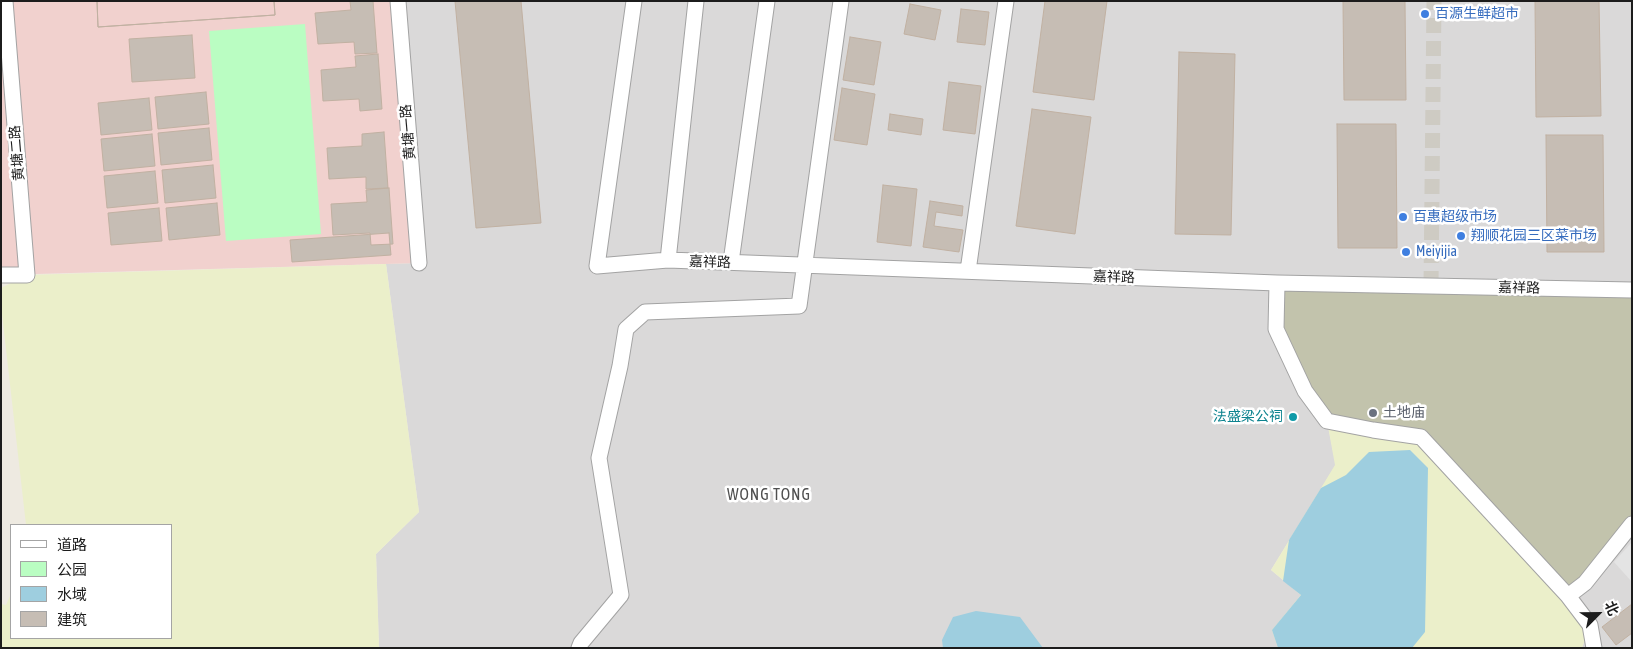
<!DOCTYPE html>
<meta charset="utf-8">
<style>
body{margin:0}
#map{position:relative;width:1633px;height:649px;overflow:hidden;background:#eeeae1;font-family:"Asap Condensed","Noto Sans SC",sans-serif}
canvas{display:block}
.frame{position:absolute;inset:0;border:2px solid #1c1c1c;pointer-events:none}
.legend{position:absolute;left:10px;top:524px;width:162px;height:115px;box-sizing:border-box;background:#fff;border:1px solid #a4a4a4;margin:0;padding:6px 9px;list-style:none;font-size:15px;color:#1c1c1c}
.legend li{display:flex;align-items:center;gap:10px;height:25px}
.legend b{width:25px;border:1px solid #a4a4a4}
.north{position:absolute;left:1573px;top:589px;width:50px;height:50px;-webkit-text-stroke:4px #fff;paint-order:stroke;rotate:67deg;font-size:14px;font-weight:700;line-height:20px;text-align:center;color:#1c1c1c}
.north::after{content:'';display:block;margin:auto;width:18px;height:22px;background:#1c1c1c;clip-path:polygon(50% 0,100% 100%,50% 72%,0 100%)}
</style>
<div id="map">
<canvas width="1633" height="649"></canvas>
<div class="frame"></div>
<ul class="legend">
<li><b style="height:6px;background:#fff"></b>道路</li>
<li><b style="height:14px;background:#bafdc2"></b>公园</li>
<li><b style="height:14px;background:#9ecedf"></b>水域</li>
<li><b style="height:14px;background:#c6bdb4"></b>建筑</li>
</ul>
<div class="north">北</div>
</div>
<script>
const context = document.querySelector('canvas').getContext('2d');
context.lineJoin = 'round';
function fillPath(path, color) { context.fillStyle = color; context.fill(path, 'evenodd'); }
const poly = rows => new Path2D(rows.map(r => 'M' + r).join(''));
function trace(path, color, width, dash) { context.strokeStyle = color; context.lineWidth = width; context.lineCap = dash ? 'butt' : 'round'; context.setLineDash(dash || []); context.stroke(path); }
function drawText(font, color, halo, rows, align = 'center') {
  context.font = font + ' "Asap Condensed","Noto Sans SC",sans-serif'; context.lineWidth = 5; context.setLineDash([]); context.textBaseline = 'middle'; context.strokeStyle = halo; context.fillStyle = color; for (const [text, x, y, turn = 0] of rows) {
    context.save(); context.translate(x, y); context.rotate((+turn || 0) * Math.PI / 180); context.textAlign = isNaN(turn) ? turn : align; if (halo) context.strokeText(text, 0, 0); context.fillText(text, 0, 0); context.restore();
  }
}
fillPath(poly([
 [398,1,1632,1,1632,290,1327,421,1336,465,1271,570,1301,595,1273,630,1278,648,379,648,376,554,419,512,386,264,419,263],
 [1632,524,1632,648,1582,648,1590,625,1568,596]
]), '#dad9d9');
fillPath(poly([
 [1,1,398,1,419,263,1,275]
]), '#f1d1ce');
fillPath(poly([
 [1277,283,1632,290,1632,524,1568,596,1327,421,1276,329]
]), '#c2c3ac');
fillPath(poly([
 [386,264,419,512,376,554,379,648,1,648,1,604,6,605,11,594,11,638,171,638,171,525,26,525,1,305,1,288,27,275],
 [1327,421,1421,437,1590,625,1582,648,1278,648,1272,630,1301,595,1271,570,1335,465]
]), '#ebefca');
fillPath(poly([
 [305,24,321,234,226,241,209,31]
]), '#bafdc2');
fillPath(poly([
 [1632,542,1632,582,1614,562]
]), '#e4e4e4');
fillPath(poly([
 [1410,450,1428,468,1425,632,1412,648,1278,648,1272,630,1301,595,1283,581,1289,540,1321,488,1346,475,1369,452],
 [976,611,1020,617,1043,648,943,648,942,640,953,617]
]), '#9ecedf');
const building = poly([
 [97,1,274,1,275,15,98,27,97,1],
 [97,1,274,1,275,15,98,27,97,1],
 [350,1,373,1,377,53,355,54,354,42,318,44,315,13,351,10,350,1],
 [455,1,521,1,541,223,476,228,455,1],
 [1045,1,1107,1,1094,100,1033,92,1045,1],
 [1343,1,1405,1,1406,100,1344,100,1343,1],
 [1535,1,1599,1,1601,116,1536,117,1535,1],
 [910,4,941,10,935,40,904,34,910,4],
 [961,9,989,12,985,45,957,42,961,9],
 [192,35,195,78,132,82,129,39,192,35],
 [850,37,881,42,874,85,843,80,850,37],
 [1179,52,1235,54,1231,235,1175,234,1179,52],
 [378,54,382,109,360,111,359,99,323,101,321,70,356,67,355,56,378,54],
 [949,82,981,86,975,134,943,130,949,82],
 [842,88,875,94,867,145,834,140,842,88],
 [206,92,209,124,158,129,155,97,206,92],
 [149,98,152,130,101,135,98,103,149,98],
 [1032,109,1091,117,1075,234,1016,226,1032,109],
 [890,114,923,119,921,135,888,130,890,114],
 [1337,124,1396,124,1397,248,1338,248,1337,124],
 [209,128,212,160,161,165,158,133,209,128],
 [384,132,388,188,366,189,366,177,329,179,327,148,362,146,362,134,384,132],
 [152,134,155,166,104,171,101,139,152,134],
 [1546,135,1603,135,1604,252,1547,252,1546,135],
 [213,165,216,198,165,203,162,170,213,165],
 [155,171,158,203,107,208,104,176,155,171],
 [883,185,917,189,911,246,877,242,883,185],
 [389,188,393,244,371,245,370,233,333,235,331,204,367,202,366,190,389,188],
 [930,201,963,206,962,216,936,212,934,226,963,230,959,252,923,247,930,201],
 [217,203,220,235,169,240,166,208,217,203],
 [159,208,162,241,111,245,108,213,159,208],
 [389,233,391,255,292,262,290,240,389,233],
 [1632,604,1632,633,1616,645,1602,627,1632,604]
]);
fillPath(building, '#c6bdb4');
trace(building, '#c1b1a2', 1);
trace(poly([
 [1431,286,1434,1]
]), '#cecbc3', 15, [15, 8]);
const minor = poly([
 [398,1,419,263],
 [634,1,597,266,668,260,1277,283,1632,290],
 [668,260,696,1],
 [731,262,767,1],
 [968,271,1006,1],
 [1,275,27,275,5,1],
 [1277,283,1276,329,1305,391,1327,421,1373,430,1421,437,1568,596,1590,625,1594,648],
 [1568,596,1585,583,1632,524],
 [579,648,581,643,621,595,599,458,620,366,626,329,645,312,799,306,841,1]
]);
trace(minor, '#a3a3a3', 17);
trace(minor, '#fff', 15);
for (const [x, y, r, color] of [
 [1425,14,5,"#3f7fe0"],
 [1403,217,5,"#3f7fe0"],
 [1461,236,5,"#3f7fe0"],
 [1406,252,5,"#3f7fe0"],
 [1373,413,5,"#6b7280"],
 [1293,417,5,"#0f9aa8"]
]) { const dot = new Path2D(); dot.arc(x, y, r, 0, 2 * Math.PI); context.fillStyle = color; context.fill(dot); trace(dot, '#fff', 2); }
drawText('14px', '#366cbe', '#fff', [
 ["百源生鲜超市",1435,14],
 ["百惠超级市场",1413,217],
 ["翔顺花园三区菜市场",1471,236],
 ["Meiyijia",1416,252]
], 'left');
drawText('14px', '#1c1c1c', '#fff', [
 ["黄塘一路",408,132,-95],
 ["黄塘二路",17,153,-95],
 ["嘉祥路",710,262,2],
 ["嘉祥路",1114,277,2],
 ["嘉祥路",1519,288,1]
]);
drawText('14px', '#5b616d', '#fff', [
 ["土地庙",1383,413]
], 'left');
drawText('14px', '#0d838f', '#fff', [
 ["法盛梁公祠",1283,417]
], 'right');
context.letterSpacing = '1px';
drawText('16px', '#4f4f4f', '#fff', [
 ["WONG TONG",769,495]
]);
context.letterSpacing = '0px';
</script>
